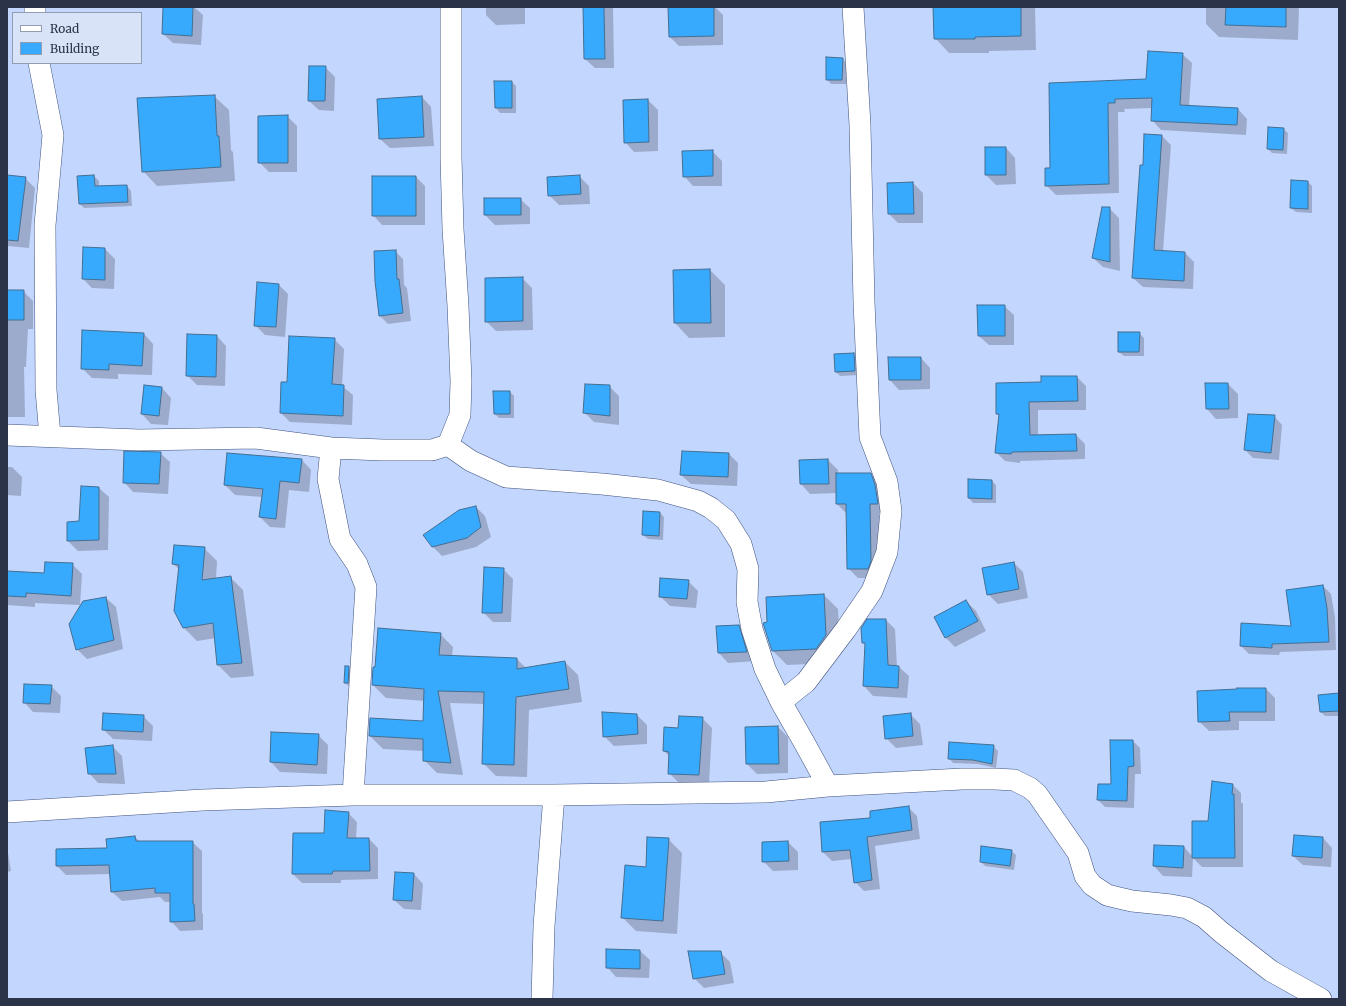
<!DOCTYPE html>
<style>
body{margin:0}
#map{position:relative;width:1346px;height:1006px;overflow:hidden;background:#c3d6fe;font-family:Merriweather,serif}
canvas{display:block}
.frame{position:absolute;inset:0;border:8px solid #2a3347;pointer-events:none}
.legend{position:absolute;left:12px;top:12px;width:130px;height:52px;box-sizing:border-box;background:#d9e3f8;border:1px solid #939db1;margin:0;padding:5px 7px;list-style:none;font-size:12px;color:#2a3347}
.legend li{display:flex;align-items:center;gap:8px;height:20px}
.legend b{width:20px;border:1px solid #939db1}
</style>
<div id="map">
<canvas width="1346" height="1006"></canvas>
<div class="frame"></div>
<ul class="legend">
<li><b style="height:5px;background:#fff"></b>Road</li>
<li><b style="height:11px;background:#38aafe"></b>Building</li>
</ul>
</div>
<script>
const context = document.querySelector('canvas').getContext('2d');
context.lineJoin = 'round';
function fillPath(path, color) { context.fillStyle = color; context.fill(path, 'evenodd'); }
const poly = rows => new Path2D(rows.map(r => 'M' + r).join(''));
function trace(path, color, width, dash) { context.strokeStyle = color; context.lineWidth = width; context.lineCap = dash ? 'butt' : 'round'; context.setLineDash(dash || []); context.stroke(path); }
fillPath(poly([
 [164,7,194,7,203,15,201,45,173,43,163,34],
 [486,7,525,7,525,24,496,25,486,15],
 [584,7,613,7,614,68,595,68,585,59],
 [669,7,715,7,723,15,723,45,679,46,670,37],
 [934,7,1035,7,1036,50,989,51,989,53,949,53,935,38],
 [1206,7,1299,7,1298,40,1219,37,1206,24],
 [1182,54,1192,63,1189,106,1238,109,1247,119,1246,135,1161,130,1152,120,1152,108,1124,109,1125,112,1118,112,1119,193,1056,195,1046,185,1051,169,1050,84,1147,80],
 [843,59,847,64,846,84,831,84,827,79],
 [325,67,335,77,334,111,319,110,309,101],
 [495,82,512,82,516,86,516,113,500,113,496,108],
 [214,96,229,110,231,150,233,152,235,181,157,186,143,171],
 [422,97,431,107,434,146,390,148,380,139],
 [648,100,658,110,658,151,634,152,625,142],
 [287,116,297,126,297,172,269,172,259,162],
 [1283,129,1288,133,1287,154,1272,153,1268,149],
 [1162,136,1171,145,1163,251,1185,253,1194,262,1193,289,1143,287,1133,278,1143,166],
 [986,148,1006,148,1015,158,1016,184,996,185,986,175],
 [712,151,722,161,722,186,693,186,684,176],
 [7,176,25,178,35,188,29,248,7,246],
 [94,176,99,181,99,187,127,186,131,191,132,206,84,208,80,204],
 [579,176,589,186,590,204,559,205,549,195],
 [416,177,425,186,425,225,382,225,373,215],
 [1308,182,1312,186,1312,213,1296,212,1291,208],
 [913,183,923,193,923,223,898,223,889,214,888,184],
 [520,199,530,208,530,224,495,225,485,215],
 [1109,208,1119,218,1120,271,1103,267,1093,258],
 [84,248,105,249,115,259,114,289,92,288,83,279],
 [395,251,403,259,404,285,407,288,411,321,388,324,380,316],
 [710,270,725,285,725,337,689,338,675,323],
 [522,278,532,288,533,330,496,331,486,321],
 [279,285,288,294,285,337,265,335,255,325],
 [7,291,23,291,33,301,33,329,28,329,26,367,24,367,25,417,7,417],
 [1004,306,1014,315,1014,345,989,345,979,336],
 [1139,333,1144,338,1144,356,1124,356,1119,352],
 [144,334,153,344,152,375,118,374,118,379,92,378,82,368],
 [217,336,226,346,225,386,197,385,187,375],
 [334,339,344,349,342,386,353,395,352,425,290,422,281,413,288,383],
 [854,354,858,359,859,375,840,376,836,372],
 [889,358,921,358,930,368,930,389,899,390,890,380],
 [1077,377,1086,386,1086,410,1038,410,1038,436,1076,435,1085,444,1085,459,1020,461,1020,463,1005,461,996,452,1000,416,997,414,1042,383],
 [1228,384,1238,394,1238,418,1216,419,1207,409],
 [609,386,619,396,619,425,594,422,584,412],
 [162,388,171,398,168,425,151,424,142,414],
 [510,392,514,396,514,418,499,418,494,413],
 [1274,416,1282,425,1279,460,1253,458,1245,450],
 [160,453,170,462,168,494,133,492,124,482],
 [729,454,738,463,737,486,691,484,681,475],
 [302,460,311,470,309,492,289,490,285,528,270,527,260,517,263,497,235,495,225,485],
 [828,460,838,470,838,474,870,474,880,483,887,513,879,513,880,572,877,578,858,578,848,568,847,514,837,504,837,493,810,494,801,484,800,461],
 [7,467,12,467,22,477,21,496,7,495],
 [969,480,992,481,996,485,996,503,973,503,969,498],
 [99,488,109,497,108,550,78,551,68,541,68,523,80,522],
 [476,507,485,516,491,537,476,547,442,556,432,546],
 [660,513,664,517,663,540,648,539,643,535],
 [204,548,217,561,216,579,230,577,243,590,254,676,231,678,218,665,216,638,197,641,184,628,180,570,173,564],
 [1014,563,1023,572,1028,598,998,604,988,594],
 [72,564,82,574,80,605,35,603,35,607,7,605,7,573,45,574],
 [503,569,513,579,511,622,493,622,483,612],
 [688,581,698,591,696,608,670,606,660,596],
 [1323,586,1331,594,1335,617,1336,650,1280,652,1279,655,1249,654,1241,646,1292,627],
 [824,595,838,609,840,650,831,663,787,665,773,651],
 [106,598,116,607,123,649,87,659,77,649],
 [966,601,976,611,986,631,955,647,945,637],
 [886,620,895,629,897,667,899,667,909,676,907,698,873,696,864,686,866,645,863,642],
 [739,626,748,635,756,661,728,663,719,653,717,627],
 [440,634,453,647,452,656,517,659,526,668,565,662,578,675,582,702,529,710,527,777,496,776,483,763,485,704,450,703,463,775,437,773,424,760,424,751,383,749,370,736,424,722,425,701,386,698,373,685],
 [349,667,353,672,350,687,345,683],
 [51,686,61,696,60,713,33,712,24,702],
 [1266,689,1275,698,1275,721,1239,721,1239,730,1209,731,1199,721],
 [1339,694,1339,716,1325,716,1321,712],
 [910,714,920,724,923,745,896,748,886,738],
 [637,715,647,725,647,744,614,746,604,736],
 [143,716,153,726,152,741,113,739,103,729],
 [702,718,712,728,709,784,679,783,669,773,670,757,664,751,679,729],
 [778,727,788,737,788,773,757,774,747,764],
 [272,733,318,735,328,745,327,774,280,772,271,762],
 [1133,741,1140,748,1141,774,1135,774,1134,808,1105,807,1098,800,1112,785],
 [112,746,122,756,125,784,98,783,89,773],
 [993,746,998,751,996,768,978,764,953,763,949,758],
 [1233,785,1241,793,1241,802,1243,804,1243,867,1202,867,1193,858,1192,877,1163,876,1154,866,1184,847,1193,857,1209,822],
 [908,807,917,816,920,839,875,846,880,889,864,891,855,882,852,859,832,861,823,852,872,819],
 [348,813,357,822,356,839,369,839,378,848,378,879,341,880,341,883,302,883,293,874,325,834],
 [135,837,140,842,192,842,202,851,202,913,203,914,203,930,180,931,171,921,171,902,165,902,160,897,122,901,112,892,110,874,66,875,57,866,108,849],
 [1323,838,1332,848,1331,867,1303,865,1293,856],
 [668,839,682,853,677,934,636,931,622,917,647,868],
 [788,842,798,852,798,870,773,871,763,861],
 [7,847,11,871,7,872],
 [1011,851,1016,855,1014,870,985,866,981,862],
 [414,874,423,884,421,910,404,909,394,900],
 [640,951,650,960,649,978,616,977,607,967],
 [720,952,730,962,734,983,704,988,694,978]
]), '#0003');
const building = poly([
 [163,7,193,7,192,36,162,34,163,7],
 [583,7,604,7,605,59,584,59,583,7],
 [668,7,714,7,714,36,669,37,668,7],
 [933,7,1021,7,1021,36,975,37,975,39,934,39,933,7],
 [1226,7,1286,7,1286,27,1225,25,1226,7],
 [1148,51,1183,53,1180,105,1238,108,1237,125,1151,121,1152,98,1115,99,1115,103,1108,103,1109,184,1045,186,1045,168,1050,168,1049,83,1146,79,1148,51],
 [826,57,843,58,842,80,826,80,826,57],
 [309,66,326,66,325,101,308,101,309,66],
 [494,81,512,81,512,108,495,108,494,81],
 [215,95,217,136,219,136,221,167,142,172,137,98,215,95],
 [422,96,424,137,379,139,377,99,422,96],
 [648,99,649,142,624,143,623,100,648,99],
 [288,115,288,163,258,163,258,116,288,115],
 [1268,127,1284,128,1283,150,1267,149,1268,127],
 [1144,134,1162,135,1154,250,1185,252,1184,281,1132,278,1140,165,1143,165,1144,134],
 [985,147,1006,147,1006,175,985,175,985,147],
 [713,150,713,176,683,177,682,151,713,150],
 [7,175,26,177,18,241,7,240,7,175],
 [94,175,95,186,127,185,128,202,79,204,77,176,94,175],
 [580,175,581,194,548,196,547,177,580,175],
 [372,176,416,176,416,216,372,216,372,176],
 [1291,180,1308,181,1308,209,1290,208,1291,180],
 [913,182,914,214,888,214,887,183,913,182],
 [484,198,521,198,521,215,484,215,484,198],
 [1102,207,1110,207,1110,262,1092,258,1102,207],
 [83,247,105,248,105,280,82,279,83,247],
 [396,250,397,279,399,279,403,313,379,316,375,281,374,251,396,250],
 [710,269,711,323,674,323,673,270,710,269],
 [523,277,523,321,485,322,485,278,523,277],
 [257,282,279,284,276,327,254,326,257,282],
 [7,290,24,290,24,320,7,320,7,290],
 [977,305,1005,305,1005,336,978,336,977,305],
 [82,330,144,333,142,366,109,364,109,370,81,369,82,330],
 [1118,332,1140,332,1139,352,1118,352,1118,332],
 [187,334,217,335,216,377,186,376,187,334],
 [289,336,335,338,332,384,344,385,343,416,280,413,281,382,287,382,289,336],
 [854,353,855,371,835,372,834,354,854,353],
 [888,357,921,357,921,380,889,380,888,357],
 [1041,376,1077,376,1078,401,1029,402,1030,435,1076,434,1077,451,1012,452,1011,454,995,453,999,414,996,414,996,383,1041,382,1041,376],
 [1205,383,1228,383,1229,409,1206,409,1205,383],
 [585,384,610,385,610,416,583,413,585,384],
 [144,385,162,387,159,416,141,414,144,385],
 [493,391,510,391,510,414,494,414,493,391],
 [1248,414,1275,415,1271,453,1244,450,1248,414],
 [124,451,161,452,159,484,123,483,124,451],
 [682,451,729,453,728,477,680,475,682,451],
 [227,453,302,459,299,483,280,481,276,519,259,517,263,489,224,485,227,453],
 [828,459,829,484,800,484,799,460,828,459],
 [836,473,871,473,875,485,878,504,870,504,871,561,868,569,847,569,846,504,836,504,836,473],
 [968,479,992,480,992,499,968,498,968,479],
 [81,486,99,487,99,540,67,541,67,522,79,521,81,486],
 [476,506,481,527,467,538,432,547,423,535,459,510,476,506],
 [643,511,660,512,659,536,642,535,643,511],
 [174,545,205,547,202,580,231,576,242,663,217,665,213,623,183,628,174,611,179,565,172,564,174,545],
 [45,562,73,563,71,596,26,593,26,597,7,596,7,571,44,573,45,562],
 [1014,562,1019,589,987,595,982,568,1014,562],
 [484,567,504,568,502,613,482,613,484,567],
 [660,578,689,580,687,599,659,597,660,578],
 [1323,585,1327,608,1329,642,1272,644,1272,648,1240,646,1241,623,1291,626,1286,590,1323,585],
 [824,594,826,635,816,649,772,651,763,623,767,622,766,597,824,594],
 [106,597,114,640,76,650,69,624,83,601,106,597],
 [966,600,978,621,945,638,934,617,966,600],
 [867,619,886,619,888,665,899,666,898,688,863,686,865,643,862,643,861,628,867,619],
 [739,625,747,652,718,653,716,626,739,625],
 [378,628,441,633,439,655,517,658,517,669,565,661,569,689,516,697,514,765,482,764,484,692,438,691,451,763,423,761,423,739,369,736,370,718,423,721,424,689,372,685,373,667,375,667,378,628],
 [345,666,349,666,348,683,344,683,345,666],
 [24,684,52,685,50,704,23,703,24,684],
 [1237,688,1266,688,1266,712,1229,712,1230,721,1198,722,1197,691,1237,689,1237,688],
 [1339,693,1339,711,1320,712,1318,695,1339,693],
 [602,712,637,714,638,734,603,737,602,712],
 [103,713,144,715,143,732,102,730,103,713],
 [911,713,913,736,885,739,883,716,911,713],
 [679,716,703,717,699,775,668,774,669,752,663,751,664,727,678,728,679,716],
 [778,726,779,764,746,764,745,727,778,726],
 [271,732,319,734,317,765,270,762,271,732],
 [1110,740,1133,740,1134,766,1128,767,1127,801,1097,800,1098,784,1111,784,1110,740],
 [949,742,994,745,992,764,973,760,948,759,949,742],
 [113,745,116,774,88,774,85,748,113,745],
 [1212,781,1233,784,1232,794,1234,794,1235,858,1192,858,1192,821,1208,821,1212,781],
 [909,806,912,830,867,837,872,880,854,883,850,850,822,852,820,822,870,818,870,811,909,806],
 [325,810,349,812,347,838,369,838,370,871,333,871,332,874,292,874,293,833,324,833,325,810],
 [1294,835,1323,837,1322,858,1292,856,1294,835],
 [135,836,136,841,193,841,193,904,194,904,195,921,170,922,170,893,155,893,155,888,111,892,109,865,56,866,56,849,107,848,106,839,135,836],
 [647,837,669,838,663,921,621,918,625,865,646,867,647,837],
 [788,841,789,861,762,862,762,842,788,841],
 [1154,845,1184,846,1183,868,1153,866,1154,845],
 [981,846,1012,850,1010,866,980,862,981,846],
 [395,872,414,873,412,901,393,900,395,872],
 [606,949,640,950,640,969,606,968,606,949],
 [688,951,721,951,725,974,693,979,688,951]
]);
fillPath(building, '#38aafe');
trace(building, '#436e92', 1);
const street = poly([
 [35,7,35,13],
 [39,63,53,135,45,225,46,390,50,436],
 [7,435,139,440,256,438,331,448],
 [448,445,471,461,506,477,602,484,658,490,698,501,711,508,726,520,741,544,748,569,747,602,752,629,765,669,781,702,805,744,828,786],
 [781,702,806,682,846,629,872,591,887,552,891,511,887,482,870,437,864,302,860,125,853,7],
 [353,795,366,587,357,564,340,539,328,479,331,448,383,450,432,450,448,445,460,415,461,381,458,306,453,229,451,157,451,7],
 [7,812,203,800,353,795,554,795,766,792,828,786,962,779,995,779,1014,780,1030,788,1037,794,1078,853,1085,876,1092,885,1107,895,1119,898,1132,901,1171,905,1187,908,1204,917,1221,932,1271,971,1321,999],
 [542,999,544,926,554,795]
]);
trace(street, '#3f527d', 22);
trace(street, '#fff', 21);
</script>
